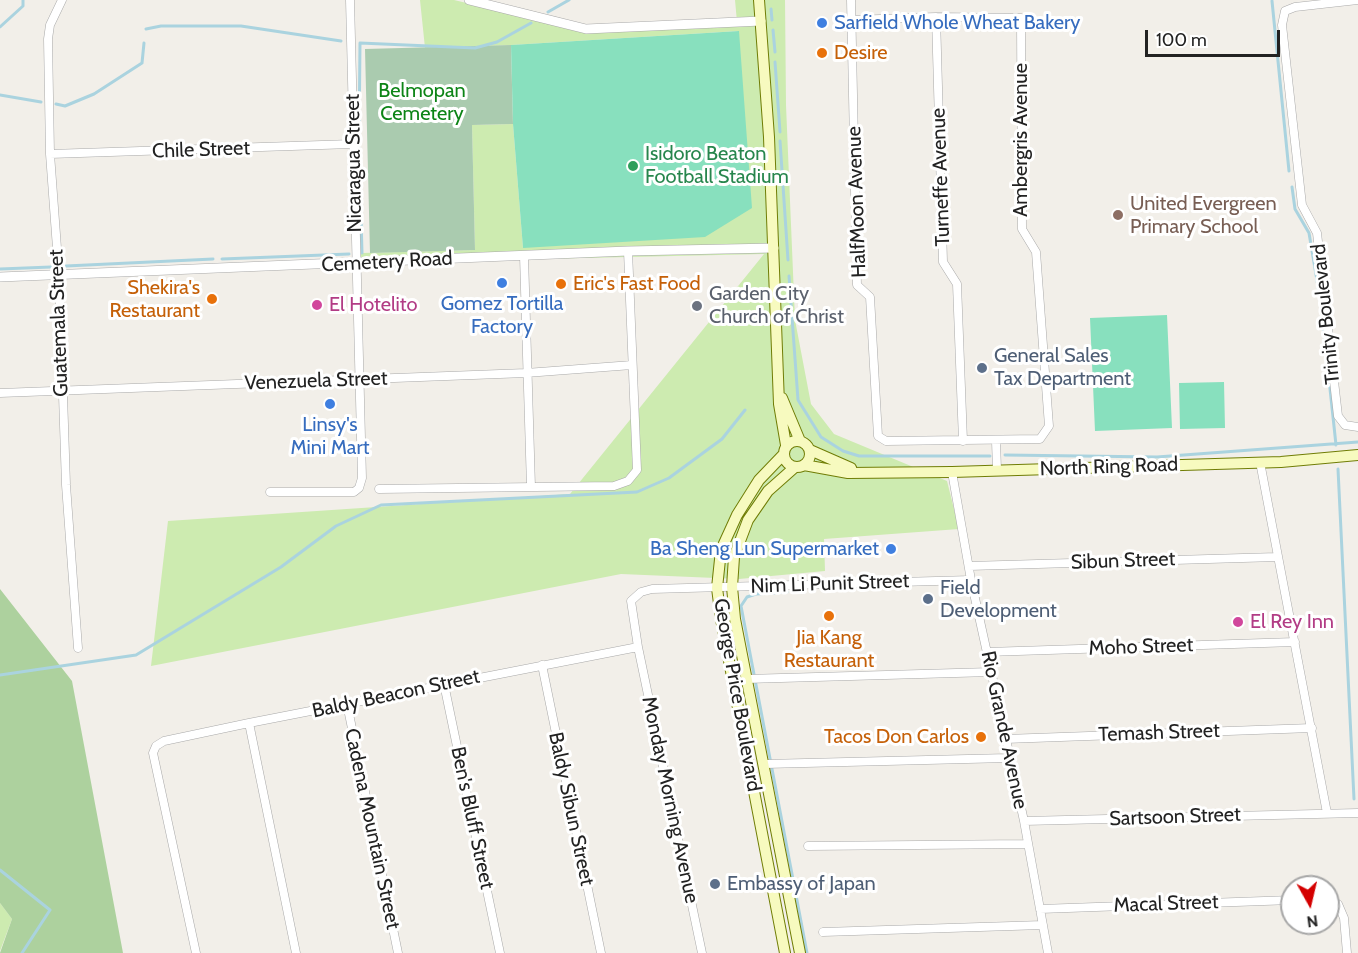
<!DOCTYPE html>
<style>
body{margin:0}
#map{position:relative;width:1358px;height:953px;overflow:hidden;background:#f2efe9;font-family:Cabin,sans-serif}
canvas{display:block}
.north{position:absolute;left:1280px;top:875px;width:60px;height:60px;box-sizing:border-box;background:#fff;border:2px solid #a7a7a7;border-radius:50%;rotate:172deg;font-size:16px;font-weight:700;line-height:24px;text-align:center;color:#222}
.north::after{content:'';display:block;margin:auto;width:21px;height:27px;background:#d40000;clip-path:polygon(50% 0,100% 100%,50% 72%,0 100%)}
.scale{position:absolute;left:1145px;top:30px;width:135px;height:27px;box-sizing:border-box;border:3px solid #222;border-top:0;padding-left:8px;font-size:18px;line-height:21px;white-space:nowrap;color:#222;-webkit-text-stroke:4px #fff;paint-order:stroke}
</style>
<div id="map">
<canvas width="1358" height="953"></canvas>
<div class="north">N</div>
<div class="scale">100 m</div>
</div>
<script>
const context = document.querySelector('canvas').getContext('2d');
context.lineJoin = 'round';
function fillPath(path, color) { context.fillStyle = color; context.fill(path, 'evenodd'); }
const poly = rows => new Path2D(rows.map(r => 'M' + r).join(''));
function trace(path, color, width, dash) { context.strokeStyle = color; context.lineWidth = width; context.lineCap = dash ? 'butt' : 'round'; context.setLineDash(dash || []); context.stroke(path); }
function drawText(font, color, halo, rows, align = 'center') {
  context.font = font + ' Cabin,sans-serif'; context.lineWidth = 6; context.setLineDash([]); context.textBaseline = 'middle'; context.strokeStyle = halo; context.fillStyle = color; for (const [text, x, y, turn = 0] of rows) {
    context.save(); context.translate(x, y); context.rotate((+turn || 0) * Math.PI / 180); context.textAlign = isNaN(turn) ? turn : align; if (halo) context.strokeText(text, 0, 0); context.fillText(text, 0, 0); context.restore();
  }
}
fillPath(poly([
 [420,0,454,0,584,31,737,22,735,0,785,0,786,105,795,320,811,404,834,434,947,481,959,529,824,539,825,571,739,579,621,574,151,666,168,521,570,494,764,254,358,263,356,254,362,253,475,250,472,125,513,124,523,248,739,31,511,45,425,48],
 [0,903,12,919,0,951]
]), '#cdebb0');
fillPath(poly([
 [0,589,72,681,123,953,0,953,12,919,0,903]
]), '#add19e');
fillPath(poly([
 [511,45,513,124,472,125,475,250,370,253,365,49]
]), '#aacbaf');
fillPath(poly([
 [739,31,752,208,705,237,523,248,513,124,511,45],
 [1167,315,1172,428,1095,431,1090,318],
 [1224,382,1225,428,1180,429,1179,383]
]), '#88e0be');
trace(poly([
 [1272,1,1289,171],
 [771,9,772,20],
 [548,12,569,0],
 [0,27,23,6,23,0],
 [146,29,161,26,241,26,341,41],
 [773,30,775,52],
 [775,62,780,132],
 [0,95,41,102],
 [56,104,65,106,94,94,142,63,144,43],
 [359,140,360,43,475,48,497,42,531,23],
 [780,141,788,260],
 [359,148,362,253],
 [1292,187,1295,209,1309,233,1321,304,1336,445],
 [222,259,349,254],
 [66,266,213,259],
 [0,269,51,267],
 [789,276,798,400,821,437,843,451,859,456,990,456],
 [1005,455,1157,457,1358,442],
 [1338,469,1354,799],
 [787,592,756,594,747,597,741,606,807,953],
 [0,675,136,655,281,567,336,526,381,505,637,492,669,478,722,439,745,410],
 [0,870,50,910,22,953]
]), '#aad3df', 3);
const minor = poly([
 [62,0,50,25,48,39,50,154,59,275,66,485,78,648],
 [851,0,857,285,870,297,878,436,886,441,1040,439,1049,426,1036,252,1022,229,1021,18,936,17,852,20],
 [1358,0,1295,7,1285,11,1282,25,1302,205,1317,233,1338,416,1345,425,1358,427],
 [936,17,943,262,957,284,963,441],
 [50,154,352,144],
 [524,256,531,487],
 [0,393,526,373,632,365],
 [996,441,997,470],
 [1260,462,1327,813],
 [952,472,971,580,1024,821,1048,953],
 [379,489,614,486,628,481,637,470,628,251],
 [270,492,354,492,359,488,362,478,350,0],
 [969,566,1277,557],
 [987,652,1295,642],
 [542,665,601,953],
 [746,679,991,672],
 [444,684,500,953],
 [347,704,398,953],
 [249,723,296,953],
 [1005,739,1312,728],
 [765,764,1008,758],
 [1024,821,1358,813],
 [808,846,1027,844],
 [1328,901,1338,904,1344,918,1347,953],
 [1040,909,1292,900],
 [823,932,1043,925],
 [196,953,153,753,156,746,164,741,249,723,638,647],
 [702,953,638,647,631,601,641,592,652,589,971,580]
]);
const tertiary = poly([
 [469,0,586,29,761,21],
 [0,277,628,251,774,248]
]);
const secondary = poly([
 [759,0,769,137,779,404,786,445],
 [782,398,800,441],
 '784 454a13 13 0 1 1 26 0a13 13 0 1 1-26 0Z',
 [810,450,851,468],
 [783,455,759,480,737,515,721,550,717,588,721,619,785,953],
 [804,465,848,473,952,472,1281,462,1358,455],
 [795,467,768,491,748,520,734,557,732,587,735,619,800,953]
]);
trace(minor, '#a9a9a9', 9);
trace(tertiary, '#a9a9a9', 10);
trace(secondary, '#707d05', 12);
trace(minor, '#fff', 8);
trace(tertiary, '#fff', 9);
trace(secondary, '#f7fabf', 10);
for (const [x, y, r, color] of [
 [822,23,6,"#3f7fe0"],
 [822,53,6,"#e8710a"],
 [633,166,6,"#2e9e5b"],
 [1118,215,6,"#8d6e63"],
 [502,283,6,"#3f7fe0"],
 [561,284,6,"#e8710a"],
 [212,299,6,"#e8710a"],
 [317,305,6,"#d1479c"],
 [697,306,6,"#6b7280"],
 [982,368,6,"#5c6f8a"],
 [330,404,6,"#3f7fe0"],
 [891,549,6,"#3f7fe0"],
 [928,599,6,"#5c6f8a"],
 [829,616,6,"#e8710a"],
 [1238,622,6,"#d1479c"],
 [981,737,6,"#e8710a"],
 [715,884,6,"#5c6f8a"]
]) { const dot = new Path2D(); dot.arc(x, y, r, 0, 2 * Math.PI); context.fillStyle = color; context.fill(dot); trace(dot, '#fff', 2); }
drawText('20px', '#366cbe', '#fff', [
 ["Sarfield Whole Wheat Bakery",834,23,"left"],
 ["Gomez Tortilla",502,304],
 ["Factory",502,327],
 ["Linsy's",330,425],
 ["Mini Mart",330,448],
 ["Ba Sheng Lun Supermarket",879,549,"right"]
]);
drawText('20px', '#c56008', '#fff', [
 ["Desire",834,53],
 ["Eric's Fast Food",573,284],
 ["Shekira's",200,288,"right"],
 ["Restaurant",200,311,"right"],
 ["Jia Kang",829,638,"center"],
 ["Restaurant",829,661,"center"],
 ["Tacos Don Carlos",969,737,"right"]
], 'left');
drawText('20px', '#0c8416', '#fff', [
 ["Belmopan",422,91],
 ["Cemetery",422,114]
]);
drawText('20px', '#222', '#fff', [
 ["Ambergris Avenue",1021,140,-90],
 ["Chile Street",201,150,-2],
 ["Nicaragua Street",354,163,-91],
 ["Turneffe Avenue",941,177,-92],
 ["HalfMoon Avenue",857,202,-92],
 ["Cemetery Road",387,262,-3],
 ["Trinity Boulevard",1326,314,-96],
 ["Guatemala Street",59,323,-92],
 ["Venezuela Street",316,381,-2],
 ["North Ring Road",1109,467,-2],
 ["Sibun Street",1123,561,-2],
 ["Nim Li Punit Street",830,584,-2],
 ["Moho Street",1141,647,-2],
 ["Baldy Beacon Street",396,694,-12],
 ["George Price Boulevard",737,695,80],
 ["Rio Grande Avenue",1004,730,78],
 ["Temash Street",1159,733,-2],
 ["Monday Morning Avenue",670,800,78],
 ["Baldy Sibun Street",571,809,78],
 ["Sartsoon Street",1175,817,-2],
 ["Ben's Bluff Street",472,818,78],
 ["Cadena Mountain Street",372,829,78],
 ["Macal Street",1166,904,-2]
]);
drawText('20px', '#27864d', '#fff', [
 ["Isidoro Beaton",645,154],
 ["Football Stadium",645,177]
], 'left');
drawText('20px', '#785e54', '#fff', [
 ["United Evergreen",1130,204],
 ["Primary School",1130,227]
], 'left');
drawText('20px', '#5b616d', '#fff', [
 ["Garden City",709,294],
 ["Church of Christ",709,317]
], 'left');
drawText('20px', '#b23c85', '#fff', [
 ["El Hotelito",329,305],
 ["El Rey Inn",1250,622]
], 'left');
drawText('20px', '#4e5e75', '#fff', [
 ["General Sales",994,356],
 ["Tax Department",994,379],
 ["Field",940,588],
 ["Development",940,611],
 ["Embassy of Japan",727,884]
], 'left');
</script>
